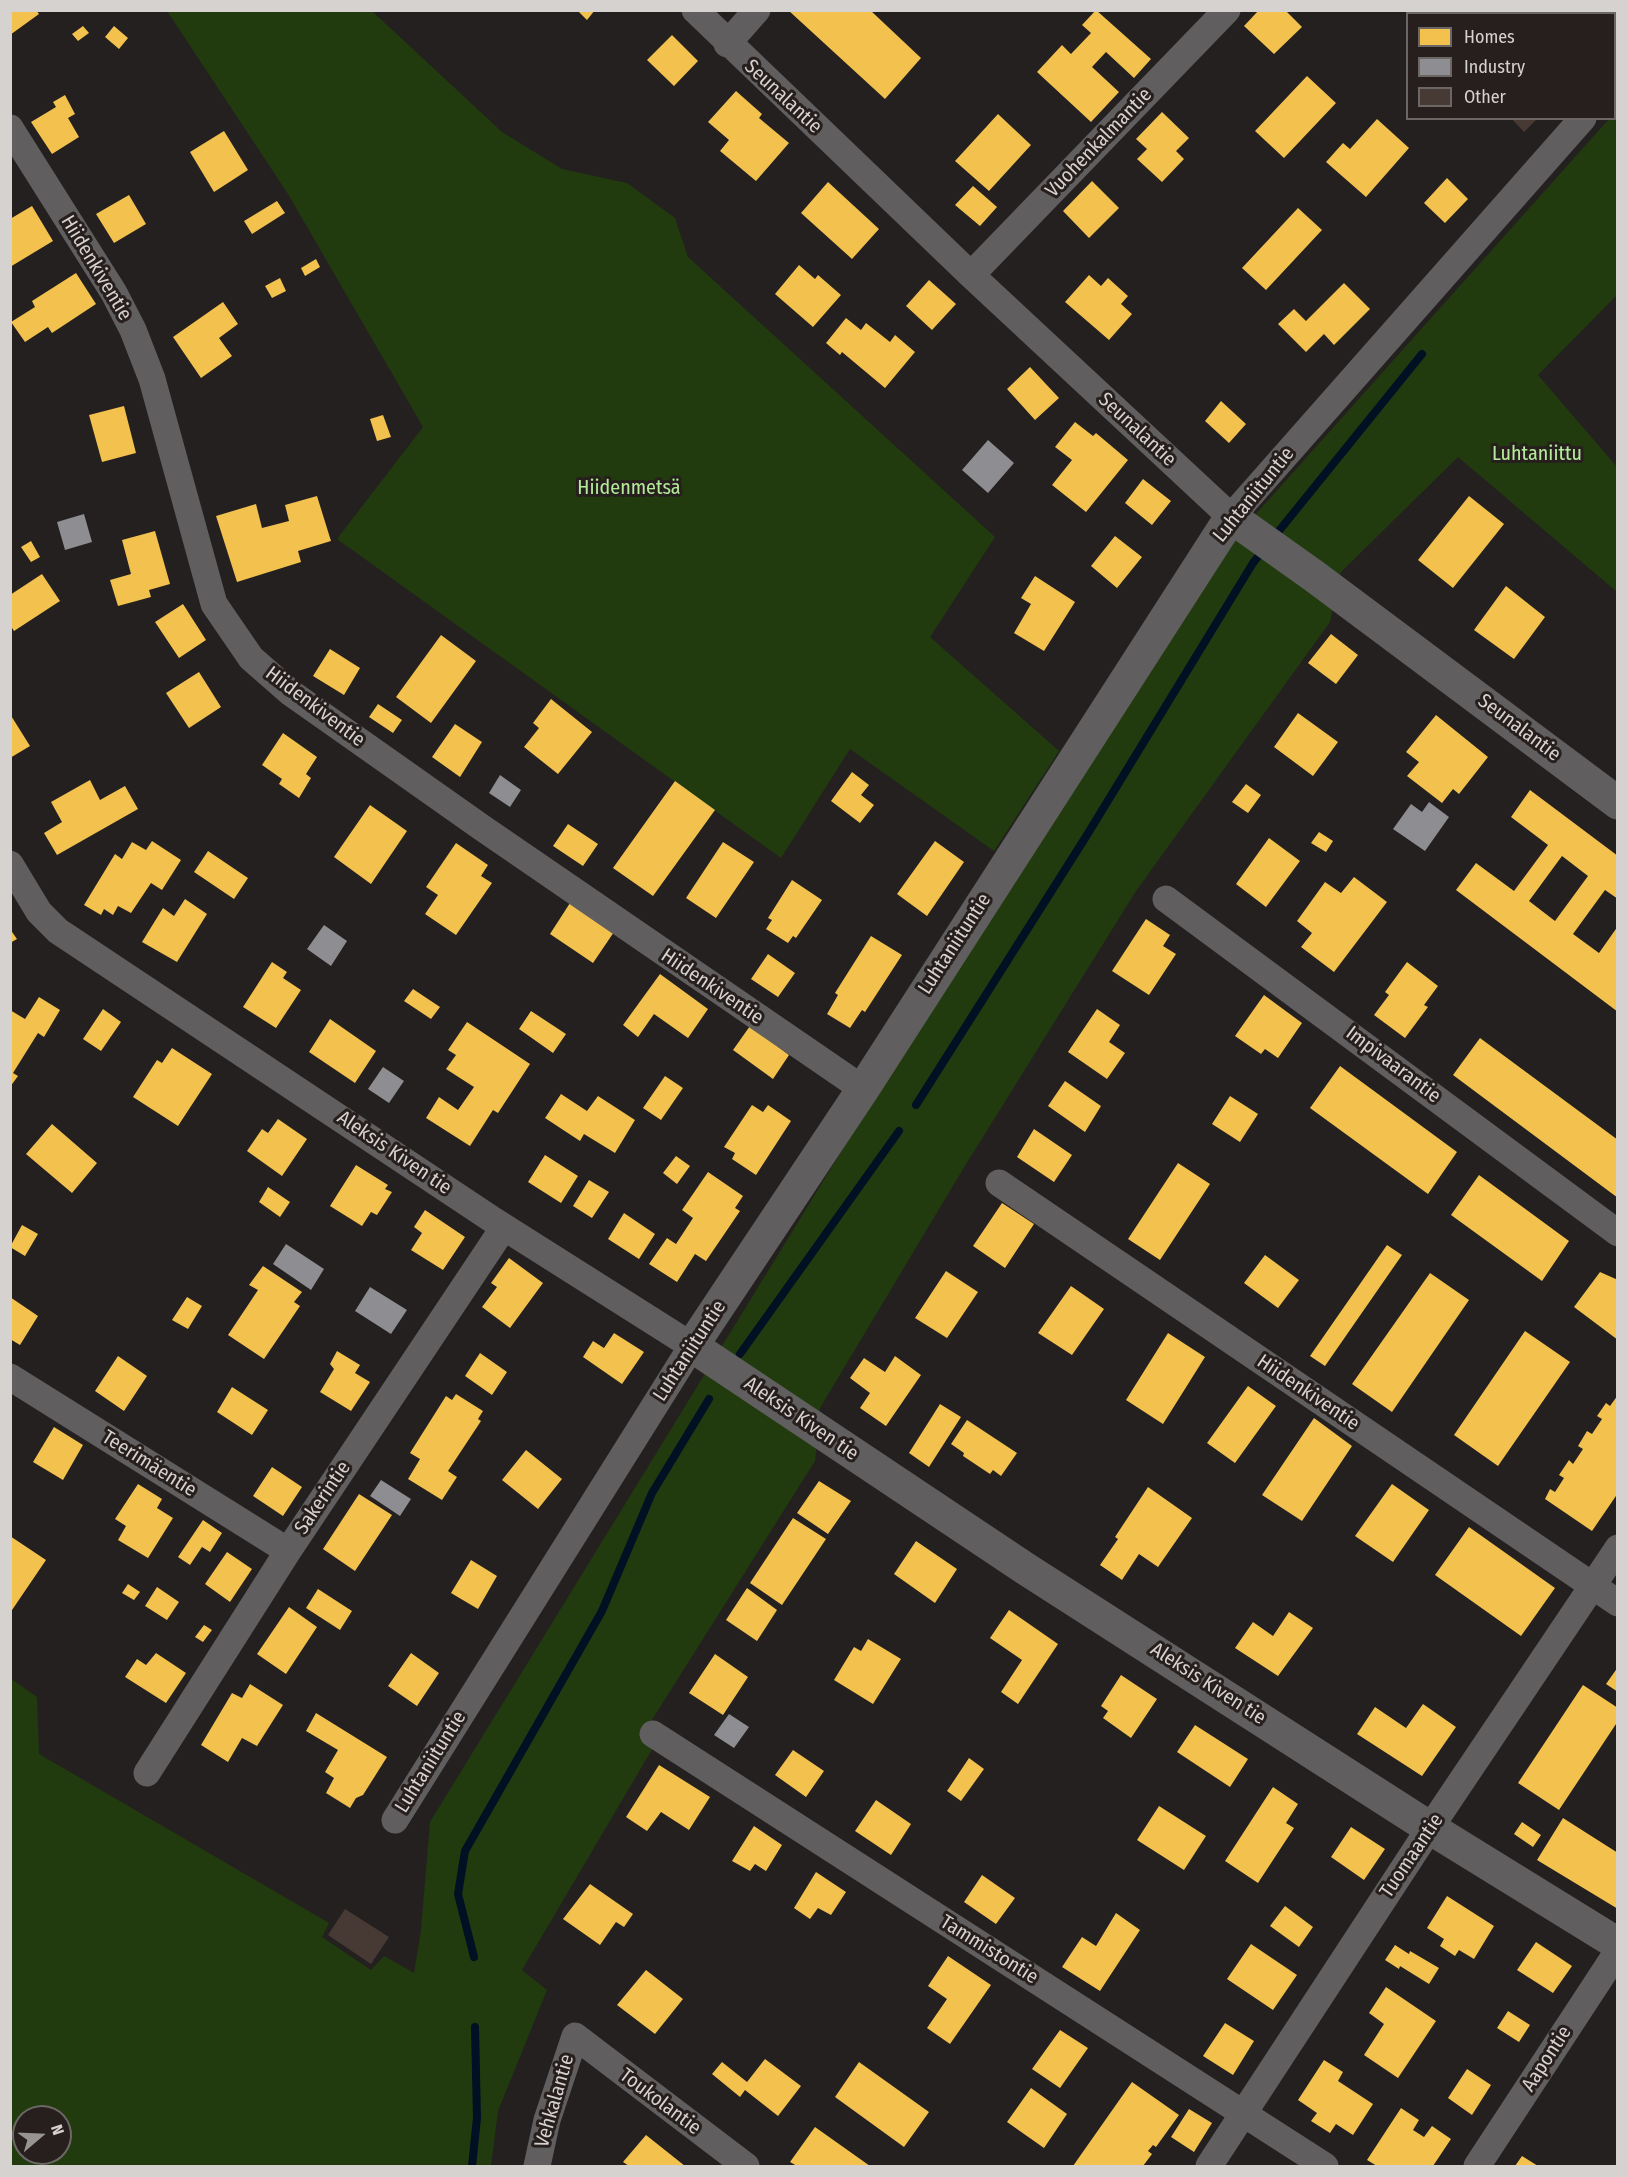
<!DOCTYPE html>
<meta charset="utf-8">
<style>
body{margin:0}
#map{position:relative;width:1628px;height:2177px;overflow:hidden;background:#24201f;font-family:"Fira Sans Condensed",sans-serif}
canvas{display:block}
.frame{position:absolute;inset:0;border:12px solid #d6d2d0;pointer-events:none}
.legend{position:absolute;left:1406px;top:12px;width:210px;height:108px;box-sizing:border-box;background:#261f1d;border:2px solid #6c6765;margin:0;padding:8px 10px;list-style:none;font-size:18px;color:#d6d2d0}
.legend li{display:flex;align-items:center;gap:12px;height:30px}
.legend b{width:30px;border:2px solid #6c6765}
.north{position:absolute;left:12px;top:2105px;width:60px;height:60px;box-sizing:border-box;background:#261f1d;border:2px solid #6c6765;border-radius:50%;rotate:71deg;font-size:16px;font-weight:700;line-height:24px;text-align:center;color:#d6d2d0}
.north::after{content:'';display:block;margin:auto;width:21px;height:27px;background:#989492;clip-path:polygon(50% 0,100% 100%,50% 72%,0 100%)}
</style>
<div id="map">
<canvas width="1628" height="2177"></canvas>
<div class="frame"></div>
<ul class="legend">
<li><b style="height:16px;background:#f2c14e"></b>Homes</li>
<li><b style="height:16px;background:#8d8d92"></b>Industry</li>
<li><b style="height:16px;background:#473a35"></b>Other</li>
</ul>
<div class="north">N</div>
</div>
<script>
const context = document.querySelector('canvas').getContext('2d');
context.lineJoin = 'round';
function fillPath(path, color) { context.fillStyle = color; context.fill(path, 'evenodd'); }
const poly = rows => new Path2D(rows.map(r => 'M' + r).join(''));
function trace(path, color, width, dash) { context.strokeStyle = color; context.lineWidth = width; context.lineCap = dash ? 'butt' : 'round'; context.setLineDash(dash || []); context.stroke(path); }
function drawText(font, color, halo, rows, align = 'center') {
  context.font = font + ' "Fira Sans Condensed",sans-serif'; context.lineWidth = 6; context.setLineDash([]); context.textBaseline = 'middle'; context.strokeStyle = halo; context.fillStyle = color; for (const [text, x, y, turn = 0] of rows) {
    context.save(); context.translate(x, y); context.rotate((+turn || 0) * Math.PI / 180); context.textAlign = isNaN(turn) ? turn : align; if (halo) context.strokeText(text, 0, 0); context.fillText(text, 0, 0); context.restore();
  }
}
fillPath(poly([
 [167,11,372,11,502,132,562,169,627,183,675,218,688,257,995,537,930,637,1059,751,994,851,850,749,781,858,337,539,423,427,288,194],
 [1615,112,1618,114,1617,295,1538,375,1617,467,1617,592,1458,457,1341,572,1330,622,1136,891,963,1169,820,1408,815,1461,650,1723,654,1746,522,1970,547,1990,498,2111,491,2166,11,2166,10,1678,37,1697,39,1754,329,1923,322,1937,371,1970,384,1956,414,1973,421,1930,430,1822,930,1007,1222,552,1609,119,1614,118],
 [24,2117,60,2117,60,2153,24,2153]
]), '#213b0f');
fillPath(poly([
 [10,10,36,10,39,14,10,35],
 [577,10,595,10,587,20],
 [788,10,870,10,921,58,885,99],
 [1096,10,1151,59,1134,78,1106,52,1092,67,1119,92,1091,122,1037,72,1062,45,1071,54,1091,33,1082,25],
 [1259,10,1285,10,1302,27,1274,54,1244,26],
 [1591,10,1618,10,1618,38,1614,35,1614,14,1594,14],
 [83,26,89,33,78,41,72,34],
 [114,26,128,38,119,49,105,37],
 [672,35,698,61,674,86,647,60],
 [1307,76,1336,103,1284,158,1255,131],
 [736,91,762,114,759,118,789,143,756,181,720,151,729,140,708,122],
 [65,95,75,114,68,118,79,137,52,154,31,122,56,107,53,102],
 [1162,112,1189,138,1176,151,1184,159,1162,182,1137,159,1147,149,1136,139],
 [998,114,1031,145,989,191,955,161],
 [1377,119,1409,148,1366,197,1326,162,1343,143,1350,149],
 [224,131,248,170,214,192,190,152],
 [1447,178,1468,199,1445,223,1424,203],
 [1092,181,1119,208,1089,238,1063,211],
 [828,182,879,229,852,259,801,213],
 [973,186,997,207,980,226,955,205],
 [129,195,146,224,114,243,96,214],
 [277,201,285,213,252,234,244,221],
 [32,206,53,241,10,267,10,219],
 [1298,208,1322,230,1266,290,1242,268],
 [316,259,320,267,305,276,301,268],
 [799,265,815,279,818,275,841,295,813,327,775,294],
 [76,273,96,304,52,333,48,327,25,342,11,322,35,307,32,301],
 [1089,275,1101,286,1108,278,1128,296,1121,304,1132,314,1109,340,1065,302],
 [280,278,286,291,272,298,265,286],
 [929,280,956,304,932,330,906,306],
 [1344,283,1370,309,1334,345,1324,334,1306,352,1278,324,1294,309,1306,321],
 [223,302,238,324,219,338,232,356,201,378,173,337],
 [846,318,861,330,866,323,890,342,895,335,915,352,885,388,842,352,840,355,826,343],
 [1030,367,1059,398,1035,420,1007,389],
 [1221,401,1246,424,1229,443,1205,421],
 [124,406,136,453,102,462,89,415],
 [383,415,391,437,377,441,370,419],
 [1075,422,1093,436,1096,433,1128,460,1086,512,1052,485,1072,460,1055,447],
 [1143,479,1171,501,1152,525,1125,503],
 [317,496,331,541,298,551,301,562,237,582,216,516,256,504,262,528,289,521,285,505],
 [1469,496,1504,524,1453,588,1418,560],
 [155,531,170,584,149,590,151,597,118,606,110,580,131,574,122,540],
 [1115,536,1142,557,1117,588,1091,566],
 [31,541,40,557,31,562,21,547],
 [42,574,60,601,14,631,10,625,10,595],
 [1035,576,1075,602,1044,651,1014,633,1031,604,1021,598],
 [1506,586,1545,617,1514,659,1474,630],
 [183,604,206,640,179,658,155,622],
 [1331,634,1358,655,1336,684,1308,663],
 [441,635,476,661,431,723,396,697],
 [330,649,360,668,344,695,313,676],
 [199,672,221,707,189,728,166,693],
 [551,699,592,732,558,774,524,747,539,728,533,723],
 [378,704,402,720,393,733,369,717],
 [1298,713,1338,742,1313,776,1274,747],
 [10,714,30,746,10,758],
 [1436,715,1488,757,1459,794,1453,789,1442,803,1407,776,1419,762,1406,752],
 [455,724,482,742,460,777,432,757],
 [283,733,317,757,306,774,311,778,299,798,279,784,282,779,262,765],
 [852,772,869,785,861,795,874,805,860,823,831,801],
 [90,780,100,800,125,786,138,809,57,855,44,833,62,822,51,802],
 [675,781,715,810,653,896,613,868],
 [1246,784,1261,795,1248,813,1232,802],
 [1530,790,1618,856,1618,899,1605,890,1573,934,1599,953,1618,926,1618,1012,1456,890,1476,863,1514,891,1548,845,1511,817],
 [1562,856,1588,876,1555,921,1529,901],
 [370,805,407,831,371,884,334,857],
 [568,824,598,844,583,866,553,846],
 [1319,832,1333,841,1326,852,1311,843],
 [1269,838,1300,861,1266,907,1236,884],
 [152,841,181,860,162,890,151,883,131,913,118,906,113,915,104,909,101,915,84,905,115,854,122,859,132,842,146,850],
 [935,841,964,862,927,916,897,894],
 [723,842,754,862,716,918,686,898],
 [456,843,488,865,481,876,492,883,456,935,425,914,438,895,426,887],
 [208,851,248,878,234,899,194,872],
 [1354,877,1387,902,1334,972,1301,947,1312,933,1297,921,1325,882,1341,893],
 [792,880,822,900,796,938,793,936,788,943,766,929,772,920,768,918],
 [185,899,207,914,177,962,142,942,163,908,174,916],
 [570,903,614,932,593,963,550,934],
 [1146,919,1170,935,1163,946,1176,954,1149,995,1112,971],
 [10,929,17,939,10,943],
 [871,936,902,955,865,1012,862,1010,850,1028,827,1014,838,995,835,993],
 [768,954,795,973,778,997,751,979],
 [272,962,287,972,283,978,301,990,276,1028,243,1007],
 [1407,962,1438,986,1424,1005,1428,1007,1405,1038,1374,1015,1389,995,1385,992],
 [660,974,708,1009,688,1038,654,1014,638,1037,623,1025],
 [413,989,440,1007,431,1019,404,1001],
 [1264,995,1302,1023,1278,1058,1265,1049,1261,1054,1235,1036],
 [39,997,60,1010,44,1037,38,1033,13,1073,18,1076,10,1087,10,1010,25,1019],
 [103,1009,121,1022,101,1051,83,1039],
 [1097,1009,1120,1025,1109,1042,1125,1053,1107,1079,1068,1052],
 [531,1011,566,1034,553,1053,519,1029],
 [330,1019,376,1051,355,1083,309,1052],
 [467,1022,530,1064,498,1113,493,1110,470,1146,426,1118,439,1097,458,1110,474,1087,446,1069,456,1055,448,1050],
 [750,1026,789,1055,773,1079,733,1050],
 [1480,1038,1618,1140,1618,1198,1453,1075],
 [172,1048,212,1074,178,1126,133,1097,157,1060,162,1063],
 [1340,1066,1457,1152,1428,1194,1310,1108],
 [665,1076,683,1088,661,1120,643,1108],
 [1065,1081,1101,1106,1085,1132,1048,1106],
 [561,1094,587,1111,598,1096,635,1120,615,1153,584,1134,580,1141,545,1118],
 [1230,1096,1258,1114,1240,1142,1212,1124],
 [752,1105,763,1112,768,1105,791,1121,756,1175,732,1159,735,1153,724,1147],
 [278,1119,307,1139,282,1176,247,1151,262,1129,268,1133],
 [52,1124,97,1163,72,1193,26,1154],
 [1034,1129,1072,1155,1054,1182,1017,1157],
 [545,1155,578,1176,561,1203,528,1182],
 [676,1156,690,1166,677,1184,663,1173],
 [1178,1163,1210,1184,1160,1260,1128,1239],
 [356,1165,388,1185,385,1189,392,1192,377,1215,371,1212,362,1226,330,1206],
 [708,1172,743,1196,735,1208,740,1211,706,1261,695,1254,677,1282,649,1264,667,1238,676,1244,693,1218,682,1210],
 [1479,1175,1569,1241,1542,1281,1451,1215],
 [589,1180,609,1192,592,1218,573,1206],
 [268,1187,290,1202,280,1217,259,1202],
 [1002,1203,1034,1224,1005,1268,973,1246],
 [425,1210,465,1237,443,1270,411,1250,422,1233,414,1227],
 [624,1213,655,1234,639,1259,608,1239],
 [22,1225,38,1234,25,1256,10,1247],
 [1387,1245,1402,1255,1325,1366,1310,1356],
 [1265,1255,1299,1280,1278,1308,1244,1283],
 [509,1258,543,1283,510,1328,482,1307,497,1287,491,1283],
 [263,1266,302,1292,294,1302,300,1306,264,1359,228,1335,258,1290,249,1285],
 [946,1271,978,1292,947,1338,915,1318],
 [1600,1272,1618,1280,1618,1340,1574,1307],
 [1430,1273,1469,1300,1392,1412,1352,1384],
 [1071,1286,1104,1309,1072,1355,1038,1333],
 [10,1297,38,1316,20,1345,10,1339],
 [187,1297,202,1306,188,1329,172,1320],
 [1525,1331,1570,1362,1498,1466,1454,1435],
 [614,1333,644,1352,622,1384,583,1357,593,1341,604,1348],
 [1168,1333,1205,1357,1163,1424,1126,1400],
 [337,1351,360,1365,355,1373,370,1382,351,1411,320,1392,334,1369,330,1364],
 [480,1353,507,1372,492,1395,465,1376],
 [118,1356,147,1376,124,1411,95,1391],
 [895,1356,921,1375,886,1426,860,1408,870,1393,850,1378,864,1358,885,1372],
 [1248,1386,1276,1406,1235,1463,1207,1443],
 [232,1387,268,1410,252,1435,217,1412],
 [456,1394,483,1411,478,1419,481,1421,448,1471,457,1477,442,1500,408,1479,420,1459,410,1453,446,1396,452,1400],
 [1618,1395,1618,1493,1592,1531,1545,1499,1550,1489,1555,1492,1564,1478,1559,1475,1569,1460,1573,1464,1583,1449,1578,1446,1587,1431,1592,1434,1602,1419,1597,1416,1606,1403,1610,1406],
 [940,1404,961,1417,929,1467,909,1453],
 [1314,1418,1352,1446,1302,1521,1262,1495],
 [967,1420,1017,1453,1001,1476,993,1470,990,1474,963,1456,964,1453,951,1444],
 [54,1427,83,1445,63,1480,33,1462],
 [526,1450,562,1479,538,1509,502,1480],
 [272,1467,302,1487,283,1516,253,1496],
 [819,1481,851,1501,828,1534,797,1513],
 [138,1484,162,1499,157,1508,173,1518,148,1558,118,1540,126,1526,115,1519],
 [1392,1484,1429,1510,1393,1562,1355,1536],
 [1148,1487,1192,1518,1158,1567,1139,1554,1122,1580,1100,1565,1118,1539,1115,1537],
 [359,1494,392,1515,355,1571,323,1549],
 [793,1518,826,1539,782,1605,750,1583],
 [203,1520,222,1533,210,1552,202,1547,190,1565,178,1557],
 [1469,1527,1555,1588,1521,1636,1435,1575],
 [10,1536,46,1560,10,1613],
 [916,1541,957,1569,935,1603,894,1574],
 [227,1552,252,1569,230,1602,205,1584],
 [471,1560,497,1576,478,1609,451,1593],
 [128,1584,140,1592,134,1600,122,1593],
 [157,1587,179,1602,167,1620,145,1606],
 [747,1588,777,1610,757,1641,726,1620],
 [318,1589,352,1611,340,1630,306,1608],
 [289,1607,317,1627,286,1674,257,1654],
 [1009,1610,1058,1644,1018,1704,1001,1692,1022,1660,990,1638],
 [1289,1612,1313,1628,1278,1676,1235,1648,1253,1622,1273,1636],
 [204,1625,212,1630,203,1642,195,1637],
 [868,1639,901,1659,873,1704,834,1680,854,1647,861,1651],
 [156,1653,186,1673,166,1703,125,1677,137,1659,146,1665],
 [411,1653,439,1673,417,1706,388,1686],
 [715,1654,748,1677,723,1715,689,1693],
 [1618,1667,1618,1692,1606,1684],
 [1121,1675,1157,1699,1131,1738,1103,1718,1108,1711,1101,1706],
 [250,1684,283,1705,257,1746,242,1738,228,1762,201,1745,232,1693,242,1698],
 [1583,1685,1618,1708,1618,1721,1559,1810,1518,1783],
 [1423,1704,1456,1727,1422,1776,1357,1734,1375,1707,1406,1728],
 [316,1713,387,1757,363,1795,356,1798,350,1808,326,1793,334,1778,325,1772,338,1750,306,1731],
 [1195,1725,1248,1759,1230,1787,1177,1752],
 [793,1750,824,1771,806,1797,775,1775],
 [969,1758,984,1769,961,1801,947,1791],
 [659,1765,710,1797,689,1830,661,1812,647,1831,626,1817],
 [1273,1787,1298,1804,1286,1823,1294,1828,1258,1883,1225,1861],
 [876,1800,911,1824,891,1855,855,1831],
 [1159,1806,1206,1836,1184,1870,1137,1840],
 [1563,1818,1618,1853,1618,1909,1537,1860],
 [1522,1822,1541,1835,1533,1847,1514,1834],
 [754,1826,782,1845,766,1871,755,1864,750,1871,732,1861],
 [1351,1827,1385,1849,1364,1880,1331,1857],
 [816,1872,846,1892,831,1915,818,1908,810,1919,794,1908],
 [982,1875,1015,1898,996,1924,964,1902],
 [590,1884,633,1914,624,1927,616,1922,600,1945,563,1919],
 [1447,1896,1494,1926,1474,1959,1459,1950,1455,1956,1440,1946,1444,1939,1427,1928],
 [1285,1906,1313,1927,1299,1947,1270,1926],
 [1116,1913,1140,1930,1100,1991,1062,1967,1082,1937,1096,1946],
 [1536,1942,1572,1966,1553,1993,1517,1970],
 [1251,1944,1297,1975,1273,2010,1227,1979],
 [1395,1945,1409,1954,1410,1951,1439,1968,1429,1984,1400,1966,1399,1969,1385,1960],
 [948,1956,991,1985,950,2044,927,2028,947,1999,928,1986],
 [646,1970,683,1999,655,2034,617,2005],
 [1386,1987,1436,2021,1398,2078,1364,2055,1384,2024,1369,2013],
 [1508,2011,1530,2025,1519,2042,1497,2028],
 [1225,2023,1254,2041,1233,2075,1203,2056],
 [1060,2030,1088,2048,1060,2088,1032,2069],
 [765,2059,801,2086,778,2116,745,2090,740,2097,712,2074,722,2062,747,2082],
 [1324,2060,1343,2072,1338,2081,1373,2104,1353,2135,1336,2124,1330,2133,1311,2121,1317,2113,1298,2100],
 [859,2062,929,2112,904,2147,835,2097],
 [1467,2069,1491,2085,1472,2115,1448,2098],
 [1132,2082,1179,2115,1156,2147,1153,2145,1148,2151,1152,2154,1143,2166,1073,2166],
 [1031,2088,1067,2114,1044,2148,1007,2122],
 [1401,2108,1419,2120,1413,2130,1424,2137,1432,2126,1451,2139,1433,2166,1377,2166,1367,2160],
 [1189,2109,1212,2123,1194,2152,1171,2137],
 [815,2127,870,2166,797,2166,790,2162],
 [646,2135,685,2166,629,2166,623,2162],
 [1522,2156,1538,2166,1515,2166]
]), '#f2c14e');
fillPath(poly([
 [988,440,1014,463,988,493,962,470],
 [84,514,92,542,65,550,57,522],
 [500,775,521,790,510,807,489,793],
 [1429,802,1449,817,1425,851,1393,829,1411,804,1422,812],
 [324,925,347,941,331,966,307,949],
 [383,1067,404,1081,389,1103,368,1089],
 [286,1244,324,1269,311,1290,273,1264],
 [370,1287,407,1310,391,1334,355,1311],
 [381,1480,411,1499,400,1516,370,1496],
 [729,1714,749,1727,734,1748,714,1735]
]), '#8d8d92');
trace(poly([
 [1274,537,1422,354],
 [916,1105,1087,835,1253,563,1264,549],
 [740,1354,899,1131],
 [474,1957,458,1894,465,1851,602,1611,652,1493,709,1399],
 [472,2166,477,2118,475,2027]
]), '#030f23', 8);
fillPath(poly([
 [1511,118,1538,118,1524,132],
 [345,1909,389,1937,371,1964,328,1935]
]), '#473a35');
trace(poly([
 [695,10,971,275,1231,517,1583,118],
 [1539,10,1542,14],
 [727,44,757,10],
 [1614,89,1618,93],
 [10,128,114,293,133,330,152,379,214,604,251,658,291,693,481,827,863,1089],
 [971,275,1227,10],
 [10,864,39,912,58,931,496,1222,692,1346,395,1820],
 [1166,899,1618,1233],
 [999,1183,1618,1603],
 [10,1377,288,1551],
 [653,1734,1325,2166],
 [147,1773,288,1551,504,1227],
 [537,2166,547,2120,575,2036,746,2166],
 [1209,2166,1430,1828,1618,1548],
 [1477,2166,1618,1951]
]), '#605e5e', 27);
trace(poly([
 [1618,803,1314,576,1231,517,863,1089,692,1346,1026,1569,1430,1828,1618,1944]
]), '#605e5e', 33);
drawText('20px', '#d6d2d0', '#261f1d', [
 ["Seunalantie",783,97,43],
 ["Vuohenkalmantie",1099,143,-46],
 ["Hiidenkiventie",96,268,59],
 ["Seunalantie",1137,430,43],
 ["Luhtaniituntie",1254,495,-51],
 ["Hiidenkiventie",315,707,37],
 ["Seunalantie",1519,728,37],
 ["Luhtaniituntie",955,944,-57],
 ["Hiidenkiventie",712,987,34],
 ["Impivaarantie",1393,1065,37],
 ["Aleksis Kiven tie",394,1153,34],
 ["Luhtaniituntie",690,1351,-57],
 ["Hiidenkiventie",1308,1393,34],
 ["Aleksis Kiven tie",801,1419,34],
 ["Teerimäentie",149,1464,32],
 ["Sakerintie",323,1498,-56],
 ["Aleksis Kiven tie",1208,1684,33],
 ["Luhtaniituntie",431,1762,-58],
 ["Tuomaantie",1412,1856,-56],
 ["Tammistontie",989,1950,32],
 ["Aapontie",1547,2059,-57],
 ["Vehkalantie",555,2101,-74],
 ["Toukolantie",660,2102,37]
]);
drawText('20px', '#b3eb9a', '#261f1d', [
 ["Luhtaniittu",1537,454],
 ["Hiidenmetsä",629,488]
]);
</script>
